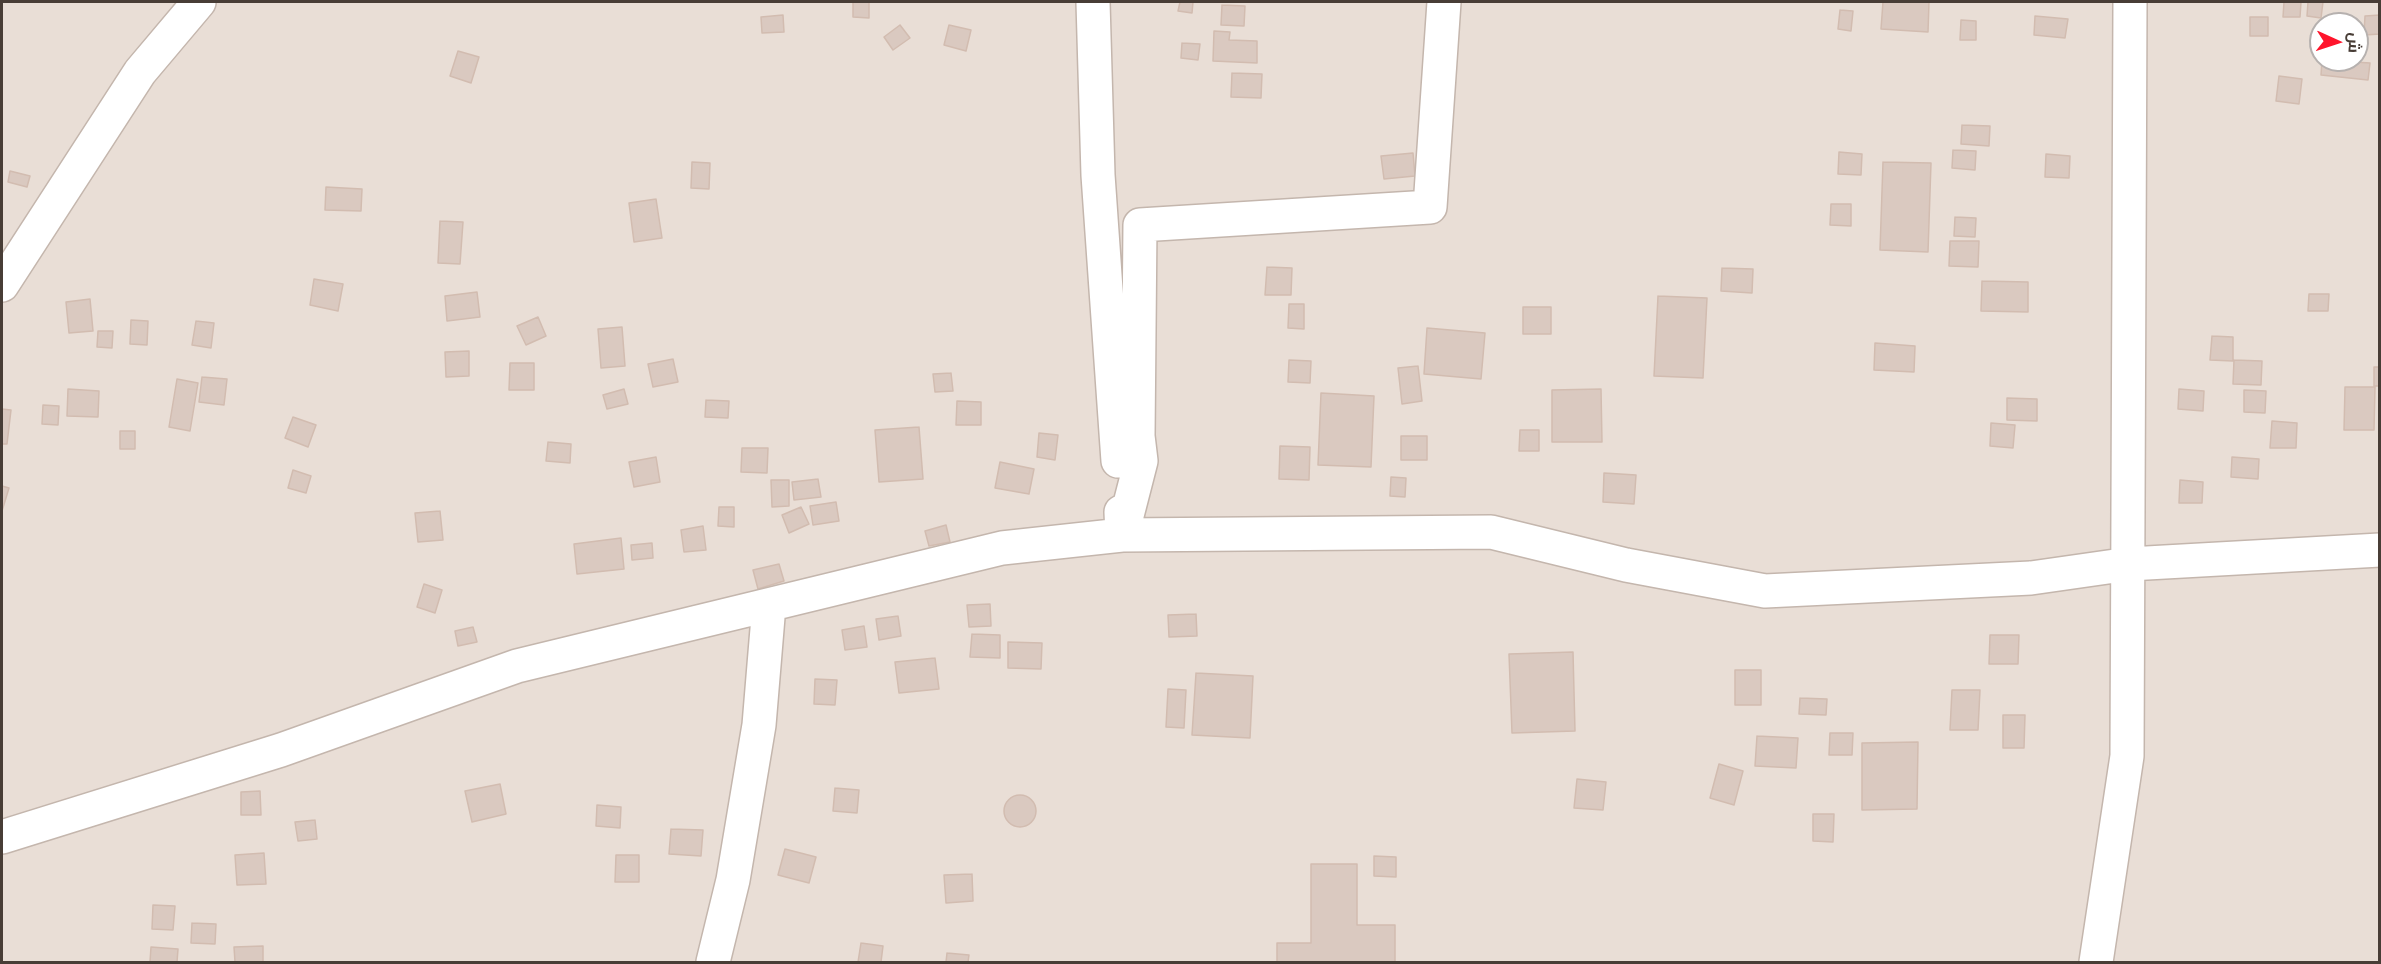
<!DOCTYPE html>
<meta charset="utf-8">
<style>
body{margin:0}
#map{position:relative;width:2381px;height:964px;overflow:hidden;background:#f5eee8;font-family:"Noto Sans",Cairo,sans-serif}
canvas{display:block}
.frame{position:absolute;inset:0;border:3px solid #483d36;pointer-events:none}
.north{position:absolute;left:2309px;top:12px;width:60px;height:60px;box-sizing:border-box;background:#fff;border:2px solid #b6b1af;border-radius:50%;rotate:93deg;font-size:16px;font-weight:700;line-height:24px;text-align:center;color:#483d36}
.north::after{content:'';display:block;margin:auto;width:21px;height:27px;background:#ff152c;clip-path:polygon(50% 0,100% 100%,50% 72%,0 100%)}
</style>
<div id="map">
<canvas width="2381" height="964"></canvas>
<div class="frame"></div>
<div class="north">ش</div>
</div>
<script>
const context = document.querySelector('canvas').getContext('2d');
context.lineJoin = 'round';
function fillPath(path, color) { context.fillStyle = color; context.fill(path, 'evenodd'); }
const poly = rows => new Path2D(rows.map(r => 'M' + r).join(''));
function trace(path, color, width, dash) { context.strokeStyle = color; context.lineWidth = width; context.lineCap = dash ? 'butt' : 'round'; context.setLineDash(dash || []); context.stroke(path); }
fillPath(poly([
 [2,2,2379,2,2379,962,2,962],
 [2321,24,2357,24,2357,60,2321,60]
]), '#e9ded6');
const building = poly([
 [853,2,869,2,869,18,853,17,853,2],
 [1180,2,1193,2,1192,13,1178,11,1180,2],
 [1883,2,1929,2,1928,32,1881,29,1883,2],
 [2284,2,2301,2,2300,17,2283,17,2284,2],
 [2308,2,2323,2,2321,18,2307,16,2308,2],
 [1222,5,1245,6,1244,26,1221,25,1222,5],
 [1840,10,1853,11,1851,31,1838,29,1840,10],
 [783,15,784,32,762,33,761,17,783,15],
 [2380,15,2380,34,2364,35,2365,16,2380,15],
 [2035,16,2068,19,2065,38,2034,35,2035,16],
 [2250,17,2268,17,2268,36,2250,36,2250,17],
 [1961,20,1976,21,1976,40,1960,40,1961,20],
 [900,25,910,38,893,50,884,37,900,25],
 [949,25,971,30,966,51,944,45,949,25],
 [1214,31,1230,32,1229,40,1257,41,1257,63,1213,61,1214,31],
 [1182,43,1200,44,1198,60,1181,58,1182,43],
 [458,51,479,57,471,83,450,76,458,51],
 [2322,60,2370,63,2368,80,2321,75,2322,60],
 [1232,73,1262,74,1261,98,1231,97,1232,73],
 [2279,76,2302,79,2299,104,2276,101,2279,76],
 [1962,125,1990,126,1989,146,1961,144,1962,125],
 [1953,150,1976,151,1975,170,1952,168,1953,150],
 [1839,152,1862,154,1861,175,1838,174,1839,152],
 [1413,153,1415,176,1384,179,1381,156,1413,153],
 [2046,154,2070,156,2069,178,2045,177,2046,154],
 [692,162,710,163,709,189,691,188,692,162],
 [1883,162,1931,163,1928,252,1880,250,1883,162],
 [10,171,30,176,27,187,8,182,10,171],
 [326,187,362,189,361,211,325,210,326,187],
 [656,199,662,238,634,242,629,203,656,199],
 [1831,204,1851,204,1851,226,1830,225,1831,204],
 [1955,217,1976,218,1975,237,1954,236,1955,217],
 [440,221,463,222,460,264,438,263,440,221],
 [1950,241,1979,241,1978,267,1949,266,1950,241],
 [1267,267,1292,268,1291,295,1265,295,1267,267],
 [1722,268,1753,269,1752,293,1721,291,1722,268],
 [314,279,343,284,338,311,310,305,314,279],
 [1982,281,2028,282,2028,312,1981,311,1982,281],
 [477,292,480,317,447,321,445,296,477,292],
 [2309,294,2329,294,2328,311,2308,311,2309,294],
 [1658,296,1707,298,1703,378,1654,376,1658,296],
 [90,299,93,331,69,333,66,302,90,299],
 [1289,304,1304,304,1304,329,1288,328,1289,304],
 [1523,307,1551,307,1551,334,1523,334,1523,307],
 [538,317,546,336,526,345,517,326,538,317],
 [131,320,148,321,147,345,130,344,131,320],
 [196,321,214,323,211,348,192,345,196,321],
 [622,327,625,366,601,368,598,329,622,327],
 [1427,328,1485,333,1481,379,1424,374,1427,328],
 [98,331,113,331,112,348,97,347,98,331],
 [2212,336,2233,337,2233,361,2210,360,2212,336],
 [1875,343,1915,346,1914,372,1874,370,1875,343],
 [469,351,469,376,446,377,445,352,469,351],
 [673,359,678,382,653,387,648,364,673,359],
 [1289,360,1311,361,1310,383,1288,382,1289,360],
 [2234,360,2262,361,2261,385,2233,384,2234,360],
 [510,363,534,363,534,390,509,390,510,363],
 [1418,366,1422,401,1402,404,1398,368,1418,366],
 [2374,367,2380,367,2380,386,2374,386,2374,367],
 [951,373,953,391,935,392,933,374,951,373],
 [202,377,227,379,224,405,199,402,202,377],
 [177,379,198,383,190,431,169,427,177,379],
 [2345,387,2375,387,2374,430,2344,430,2345,387],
 [68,389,99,391,98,417,67,416,68,389],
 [624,389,628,404,607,409,603,395,624,389],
 [1601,389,1602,442,1552,442,1552,390,1601,389],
 [2179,389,2204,391,2203,411,2178,409,2179,389],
 [2244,390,2266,391,2265,413,2244,412,2244,390],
 [1321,393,1374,396,1371,467,1318,465,1321,393],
 [2007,398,2037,399,2037,421,2007,420,2007,398],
 [706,400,729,401,728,418,705,417,706,400],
 [957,401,981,402,981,425,956,425,957,401],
 [43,405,59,406,58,425,42,424,43,405],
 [2,409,11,410,7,444,2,444,2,409],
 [293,417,316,425,308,447,285,438,293,417],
 [2272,421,2297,423,2296,448,2270,448,2272,421],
 [1991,423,2015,425,2013,448,1990,446,1991,423],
 [919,427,923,479,879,482,875,430,919,427],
 [1520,430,1539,430,1539,451,1519,451,1520,430],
 [120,431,135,431,135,449,120,449,120,431],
 [1039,433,1058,435,1055,460,1037,457,1039,433],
 [1401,436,1427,436,1427,460,1401,460,1401,436],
 [548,442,571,444,570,463,546,461,548,442],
 [1280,446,1310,447,1309,480,1279,479,1280,446],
 [742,448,768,448,767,473,741,472,742,448],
 [656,457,660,482,634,487,629,462,656,457],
 [2232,457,2259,459,2258,479,2231,477,2232,457],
 [1000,462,1034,469,1029,494,995,488,1000,462],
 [293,470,311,476,306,493,288,488,293,470],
 [1604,473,1636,475,1634,504,1603,502,1604,473],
 [1391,477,1406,478,1405,497,1390,496,1391,477],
 [818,479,821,497,794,500,792,482,818,479],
 [771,480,789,480,789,506,772,507,771,480],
 [2180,480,2203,482,2202,503,2179,503,2180,480],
 [2,486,9,488,2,511,2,486],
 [836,502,839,521,813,525,810,506,836,502],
 [719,507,734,507,734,527,718,526,719,507],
 [801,507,809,524,789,533,782,515,801,507],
 [440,511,443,540,418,542,415,513,440,511],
 [946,525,950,542,929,546,925,531,946,525],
 [703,526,706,550,684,552,681,530,703,526],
 [621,538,624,569,577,574,574,544,621,538],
 [652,543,653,558,632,560,631,545,652,543],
 [779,564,784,581,758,589,753,570,779,564],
 [424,584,442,590,435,613,417,607,424,584],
 [990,604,991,626,969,627,967,605,990,604],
 [1196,614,1197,636,1169,637,1168,615,1196,614],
 [898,616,901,636,879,640,876,619,898,616],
 [864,626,867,647,845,650,842,630,864,626],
 [473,627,477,642,458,646,455,631,473,627],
 [972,634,1000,635,1000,658,970,657,972,634],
 [1990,635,2019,635,2018,664,1989,664,1990,635],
 [1008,642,1042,643,1041,669,1008,668,1008,642],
 [1573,652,1575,731,1512,733,1509,654,1573,652],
 [935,658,939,689,899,693,895,662,935,658],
 [1735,670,1761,670,1761,705,1735,705,1735,670],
 [1196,673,1253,676,1250,738,1192,735,1196,673],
 [815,679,837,680,835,705,814,704,815,679],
 [1168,689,1186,690,1184,728,1166,727,1168,689],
 [1952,690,1980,690,1978,730,1950,730,1952,690],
 [1800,698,1827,699,1826,715,1799,714,1800,698],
 [2003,715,2025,715,2024,748,2003,748,2003,715],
 [1830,733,1853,733,1852,755,1829,755,1830,733],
 [1757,736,1798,738,1796,768,1755,766,1757,736],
 [1918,742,1917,809,1862,810,1862,743,1918,742],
 [1719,764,1743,771,1734,805,1710,798,1719,764],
 [1577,779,1606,782,1603,810,1574,808,1577,779],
 [500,784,506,814,472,822,465,791,500,784],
 [835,788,859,790,857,813,833,811,835,788],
 [260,791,261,815,241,815,241,792,260,791],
 '1004 811a16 16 0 1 1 32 0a16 16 0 1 1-32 0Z',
 [597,805,621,807,620,828,596,826,597,805],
 [1813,814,1834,814,1833,842,1813,841,1813,814],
 [315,820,317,839,298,841,295,822,315,820],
 [671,829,703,830,701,856,669,854,671,829],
 [785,849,816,857,809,883,778,875,785,849],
 [264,853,266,884,237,885,235,855,264,853],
 [616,855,639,855,639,882,615,882,616,855],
 [1374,856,1396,857,1396,877,1374,876,1374,856],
 [1311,864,1357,864,1357,925,1395,925,1395,962,1277,962,1277,943,1311,943,1311,864],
 [972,874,973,901,946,903,944,875,972,874],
 [153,905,175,906,173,930,152,929,153,905],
 [192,923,216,924,215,944,191,943,192,923],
 [861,943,883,946,881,962,858,962,861,943],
 [263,946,263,962,235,962,234,947,263,946],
 [151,947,178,949,177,962,150,962,151,947],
 [947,953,969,955,968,962,946,962,947,953]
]);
fillPath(building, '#dac9c0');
trace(building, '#d2bcb0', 1.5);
const street = poly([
 [1093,2,1098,175,1118,461],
 [1444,2,1430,207,1140,225,1138,436,1141,461,1122,535,1491,532,1626,565,1765,591,2031,578,2129,564,2380,550],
 [2,285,140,72,199,2],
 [2,837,281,750,517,666,1002,548,1122,535,1121,512],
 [713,962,733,880,759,725,769,605],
 [2096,962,2127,756,2130,2]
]);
trace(street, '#c4b6ad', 36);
trace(street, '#fff', 33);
</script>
